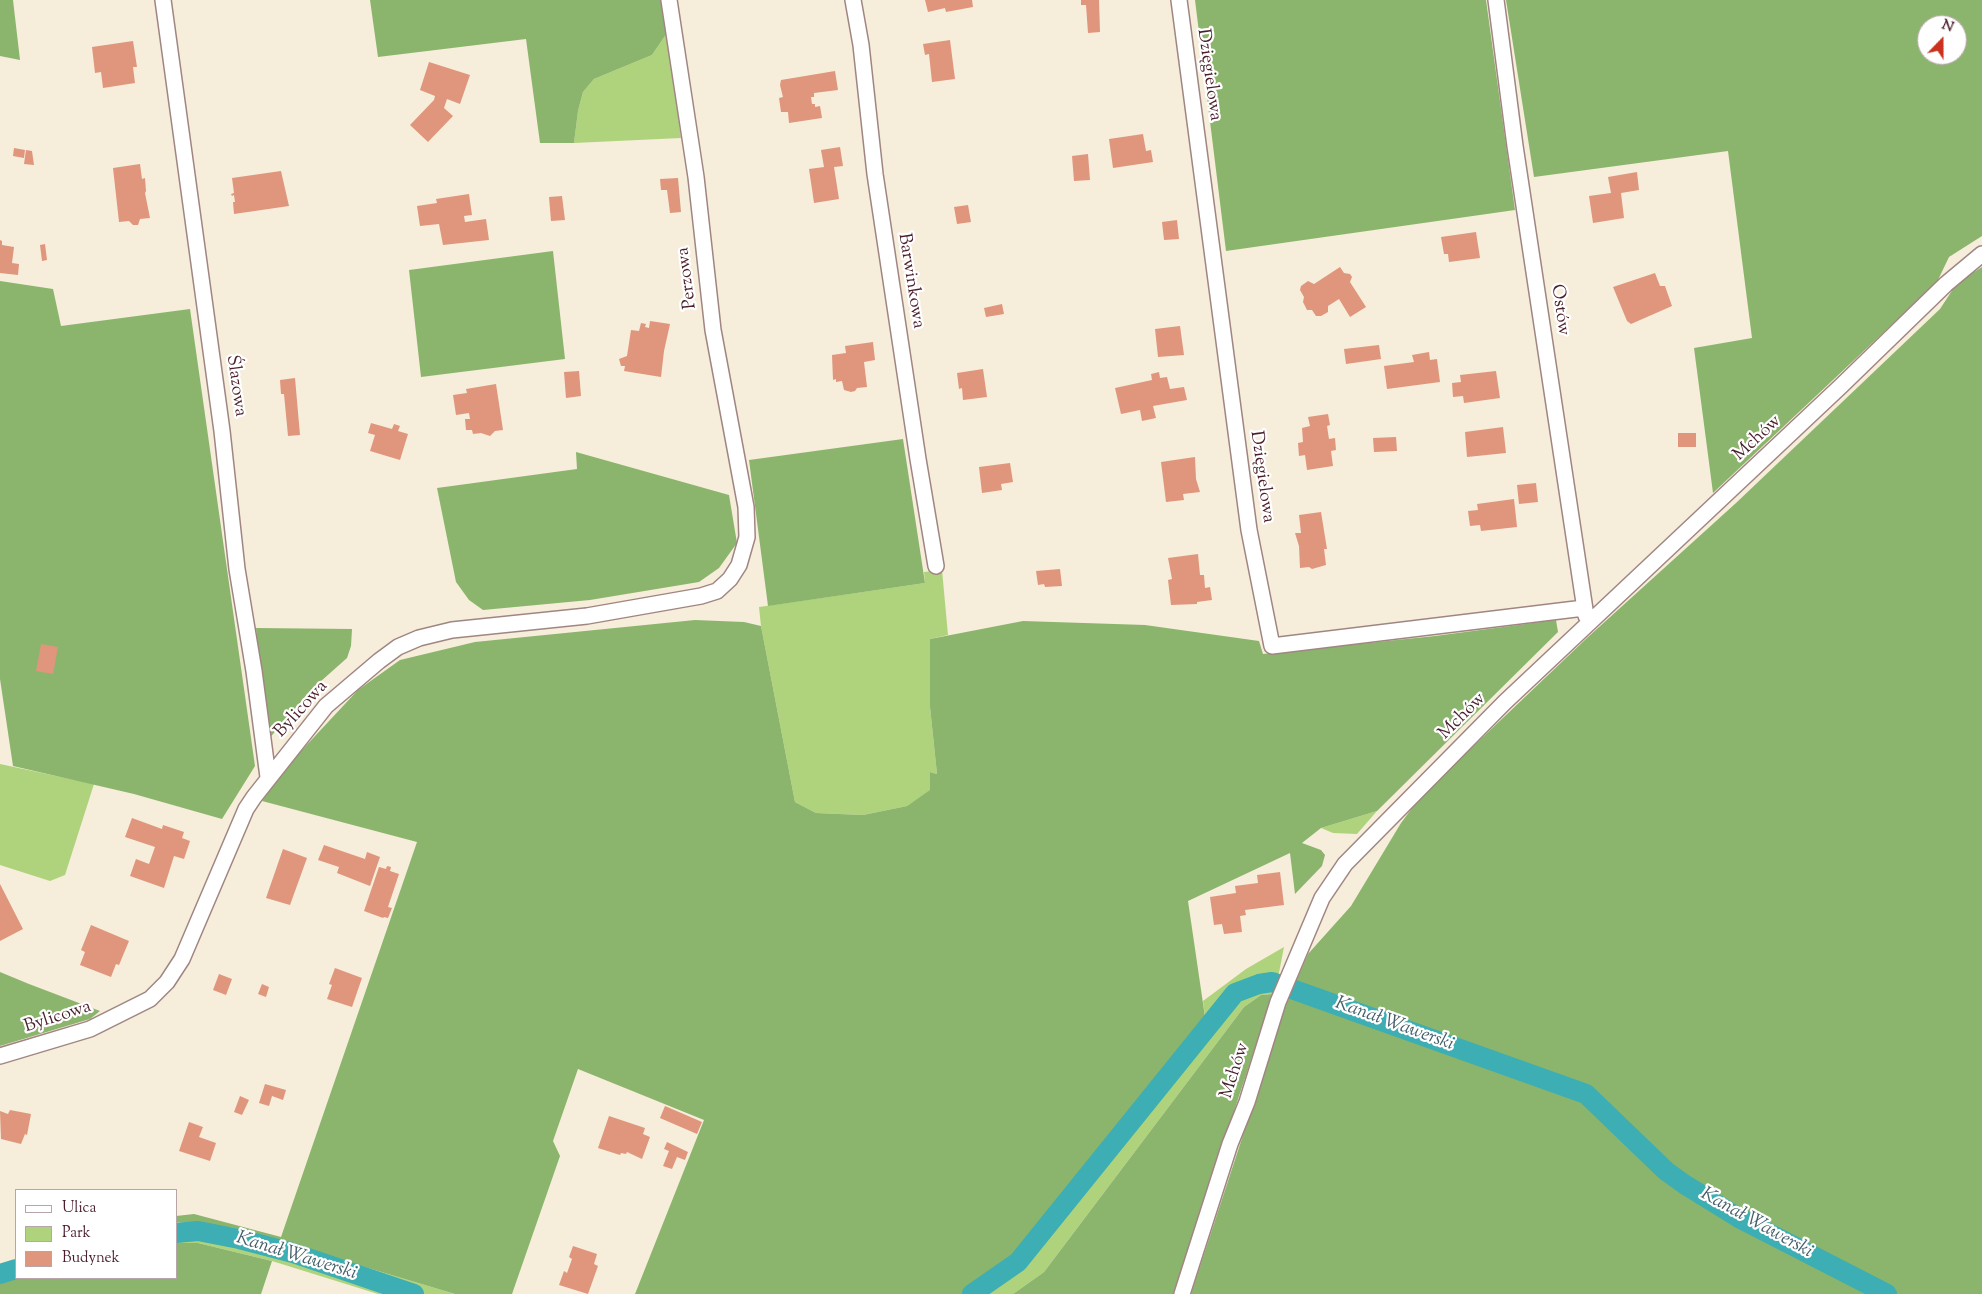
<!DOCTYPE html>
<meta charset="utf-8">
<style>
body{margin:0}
#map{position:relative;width:1982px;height:1294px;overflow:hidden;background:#f7eddb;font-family:"Sorts Mill Goudy",serif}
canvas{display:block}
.legend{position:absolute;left:15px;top:1189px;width:162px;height:90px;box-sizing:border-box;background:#fff;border:1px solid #b7a5aa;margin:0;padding:6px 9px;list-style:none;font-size:15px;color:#4a1f2b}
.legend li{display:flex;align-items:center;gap:10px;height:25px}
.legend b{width:25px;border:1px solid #b7a5aa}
.north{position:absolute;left:1917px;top:15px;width:50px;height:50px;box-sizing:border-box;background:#fff;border:1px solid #b7a5aa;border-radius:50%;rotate:22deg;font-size:14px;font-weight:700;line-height:20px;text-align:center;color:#4a1f2b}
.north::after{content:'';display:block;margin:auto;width:18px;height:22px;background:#c8321e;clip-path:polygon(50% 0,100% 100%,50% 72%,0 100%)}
</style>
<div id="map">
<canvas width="1982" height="1294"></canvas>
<ul class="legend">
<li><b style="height:6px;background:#fff"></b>Ulica</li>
<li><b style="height:14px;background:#afd37c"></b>Park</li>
<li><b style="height:14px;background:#df967c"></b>Budynek</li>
</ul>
<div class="north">N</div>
</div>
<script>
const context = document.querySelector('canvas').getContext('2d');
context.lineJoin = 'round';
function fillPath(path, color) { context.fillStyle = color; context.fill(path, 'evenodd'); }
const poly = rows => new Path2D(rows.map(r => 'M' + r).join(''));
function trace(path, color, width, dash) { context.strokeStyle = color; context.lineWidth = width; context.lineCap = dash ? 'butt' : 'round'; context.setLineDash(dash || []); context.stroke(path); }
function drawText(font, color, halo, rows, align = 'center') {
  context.font = font + ' "Sorts Mill Goudy",serif'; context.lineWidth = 4.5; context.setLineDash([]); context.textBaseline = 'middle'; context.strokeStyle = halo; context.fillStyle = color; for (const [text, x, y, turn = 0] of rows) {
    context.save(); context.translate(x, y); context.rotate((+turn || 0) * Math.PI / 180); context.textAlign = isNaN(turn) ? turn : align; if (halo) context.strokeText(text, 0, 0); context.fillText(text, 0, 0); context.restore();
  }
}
fillPath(poly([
 [667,33,681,138,574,143,578,111,583,92,594,79,652,55],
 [942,570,948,635,930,639,930,707,937,774,930,772,931,790,907,806,863,815,816,813,795,802,761,626,759,607,925,583,924,572],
 [0,764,94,784,65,875,50,881,0,865],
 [1377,811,1357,834,1333,833,1321,828],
 [1284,947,1278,978,1273,994,1261,995,1244,1007,1044,1272,1013,1294,962,1294,992,1274,1013,1254,1205,1017,1203,1001,1246,969],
 [176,1222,234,1228,455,1294,378,1294,272,1261,198,1243,176,1243],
 [16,1262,16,1277,0,1282,0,1267]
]), '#afd37c');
fillPath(poly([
 [0,0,13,0,20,60,0,56],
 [370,0,663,0,667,33,652,55,594,79,583,92,578,111,574,143,540,143,526,39,378,57],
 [1195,0,1486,0,1515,210,1226,251],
 [1506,0,1982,0,1982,236,1949,257,1937,282,1713,493,1694,348,1752,338,1728,151,1534,177],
 [1927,25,1957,25,1957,55,1927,55],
 [553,251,565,359,421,377,409,270],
 [1982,267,1982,1294,1191,1294,1286,1004,1308,954,1351,906,1401,823,1421,796,1588,637,1736,503,1940,309,1957,283],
 [0,281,53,289,61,326,190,309,255,766,222,819,134,794,13,766,0,679],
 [903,439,925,583,768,606,749,460],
 [576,452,729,495,737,543,719,568,699,582,590,600,483,610,469,600,456,582,437,488,577,469],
 [695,620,744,622,761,626,795,802,816,813,863,815,907,806,930,790,930,772,937,774,930,707,930,639,1023,621,1145,625,1259,641,1263,654,1435,636,1556,620,1558,632,1377,811,1321,828,1302,843,1321,850,1325,855,1322,866,1295,894,1290,853,1188,901,1205,1017,1013,1254,992,1274,962,1294,635,1294,704,1120,578,1069,553,1141,560,1156,512,1294,455,1294,234,1228,176,1222,176,1216,194,1214,281,1237,417,842,262,801,287,766,358,690,400,660,475,642],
 [256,628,352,629,351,646,347,658,311,690,267,741],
 [0,972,29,984,100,1011,90,1019,0,1046],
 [1273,994,1173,1294,1013,1294,1044,1272,1244,1007,1261,995],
 [176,1243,198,1243,272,1261,261,1294,0,1294,0,1282,16,1277,176,1278]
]), '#8bb56c');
trace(poly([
 [176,1233,198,1231,239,1239,293,1253,414,1294],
 [0,1274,16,1269],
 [972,1294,1018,1262,1235,993,1259,984,1272,982,1586,1094,1666,1171,1684,1184,1739,1218,1887,1294]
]), '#3caeb4', 20);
fillPath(poly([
 [925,0,972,0,973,7,946,12,945,8,928,12],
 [1081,0,1099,0,1100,32,1088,33,1086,5,1081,5],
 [950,40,955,79,932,82,929,54,925,55,923,44],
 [133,41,137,67,133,67,135,83,103,88,101,72,95,73,92,47],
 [429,62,470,75,460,104,447,99,444,108,453,116,428,142,410,125,434,100,435,96,420,90],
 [835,71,838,90,814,93,814,97,811,97,812,104,815,104,815,107,820,106,822,118,789,123,788,112,781,112,779,98,783,97,780,85,781,80],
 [1143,134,1146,151,1151,150,1153,162,1113,168,1109,139],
 [840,147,843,166,834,167,839,199,814,203,809,169,824,167,821,150],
 [14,148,25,150,24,158,13,156],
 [26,150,32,151,34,165,24,164],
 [1088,154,1090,180,1074,181,1072,156],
 [140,164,142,179,145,178,146,191,145,193,150,218,140,219,138,225,133,225,129,221,119,222,113,168],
 [281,171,289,206,234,214,233,202,235,202,234,195,232,196,231,194,234,193,232,178],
 [1637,172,1639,190,1621,193,1624,218,1593,223,1589,196,1611,193,1608,177],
 [678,178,681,212,670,213,667,190,661,190,660,179],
 [469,194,472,215,464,216,465,222,486,219,489,240,443,245,439,224,420,226,417,206,437,203,436,199],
 [562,196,565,220,551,221,549,197],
 [968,205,971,222,957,224,954,207],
 [1177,220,1179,239,1164,240,1162,222],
 [1476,232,1480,258,1449,262,1448,254,1444,254,1441,237],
 [0,240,2,241,2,245,14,247,12,263,19,264,18,275,0,273],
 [45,244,47,260,42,261,40,245],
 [1340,267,1344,273,1350,274,1352,277,1350,282,1366,307,1350,317,1339,299,1328,306,1328,312,1321,316,1316,316,1312,310,1307,310,1303,302,1304,297,1300,290,1301,286,1308,281,1314,284],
 [1655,273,1660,286,1665,286,1672,306,1631,324,1627,321,1613,287],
 [1002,304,1004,314,986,317,984,308],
 [650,321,670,324,664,351,661,377,624,371,625,366,621,366,619,359,627,356,631,330,639,331,641,323,646,324,645,327,649,328],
 [1180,326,1184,355,1158,357,1155,329],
 [873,342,875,360,864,362,867,387,857,388,855,391,851,392,844,390,842,381,836,382,836,379,833,380,832,355,846,353,845,346],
 [1379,345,1381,359,1346,364,1344,349],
 [1429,352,1430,360,1437,359,1440,382,1387,389,1384,366,1414,362,1412,355],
 [983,369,987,397,963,400,962,388,959,389,957,373],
 [579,371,581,396,566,398,564,372],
 [1496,371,1500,398,1464,403,1463,396,1453,397,1452,383,1461,382,1460,375],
 [1159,372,1160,378,1167,377,1170,389,1184,387,1187,400,1153,406,1156,418,1142,421,1140,410,1121,414,1115,388,1152,380,1151,374],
 [295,378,300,435,288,436,284,394,281,394,280,380],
 [496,384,503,430,495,431,490,436,481,433,473,434,472,430,466,430,465,419,470,419,469,413,456,415,453,395,467,393,466,389],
 [1328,414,1330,425,1327,426,1329,439,1335,438,1336,450,1331,451,1333,466,1307,470,1305,455,1299,456,1298,443,1303,442,1302,428,1310,426,1308,417],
 [371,423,392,429,394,424,400,426,398,431,408,434,400,460,370,451,375,435,368,433],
 [1503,427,1506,453,1467,457,1465,432],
 [1678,433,1696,433,1696,447,1678,447],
 [1396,437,1397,451,1374,452,1373,438],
 [1195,457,1196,479,1200,492,1183,494,1184,500,1166,502,1161,462],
 [1010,463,1013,482,1001,484,1002,490,982,493,979,467],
 [1536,483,1538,502,1519,504,1517,485],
 [1514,499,1517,527,1481,531,1480,525,1470,526,1468,511,1478,510,1477,504],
 [1321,512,1327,549,1324,549,1326,565,1312,569,1309,567,1300,568,1299,546,1295,533,1301,533,1299,515],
 [1198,554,1200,575,1204,575,1205,588,1210,587,1212,600,1197,602,1197,604,1171,605,1168,580,1172,579,1168,558],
 [1060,569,1062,586,1045,587,1044,584,1038,585,1036,571],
 [41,644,58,647,53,674,36,671],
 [132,818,162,829,163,825,184,832,182,838,190,841,184,859,174,856,164,888,130,876,136,859,149,864,155,847,125,837],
 [324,845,365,859,367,852,380,857,370,886,337,873,339,867,318,860],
 [283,849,307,858,290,905,266,898],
 [387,866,391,867,390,871,399,874,388,907,392,908,388,918,384,917,383,918,364,911,379,867,386,869],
 [1280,872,1284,905,1245,910,1246,915,1240,916,1242,932,1224,934,1222,924,1214,925,1210,897,1236,893,1235,886,1258,883,1257,875],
 [0,884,23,929,0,941],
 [91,925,129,941,119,965,116,964,111,977,80,965,85,952,81,950],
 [335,968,362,978,352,1007,327,999,332,985,329,984],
 [219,974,232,979,226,995,213,990],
 [262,984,269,987,266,997,258,994],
 [265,1084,286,1090,283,1100,272,1096,269,1106,259,1103],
 [240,1096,249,1100,242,1115,234,1112],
 [665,1106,702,1122,697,1134,660,1118],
 [10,1110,31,1114,27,1135,25,1134,21,1144,1,1139,0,1111,8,1114],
 [609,1116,645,1128,643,1134,650,1137,642,1159,627,1152,626,1154,621,1153,620,1155,598,1148],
 [189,1122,203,1127,199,1137,216,1143,210,1161,179,1151],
 [667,1142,688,1152,685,1160,677,1157,672,1169,663,1166,669,1151,664,1149],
 [573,1246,597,1254,594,1264,598,1266,588,1294,559,1285,564,1271,567,1273,572,1259,569,1257]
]), '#df967c');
const minor = poly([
 [163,0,222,431,237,569,254,671,268,777],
 [853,0,861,45,875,174,918,459,936,566],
 [1179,0,1249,530,1272,646,1584,608],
 [1496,0,1515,146,1586,616],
 [0,1056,90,1029,150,999,167,982,182,959,246,809,254,797,326,706,379,661,398,647,419,638,452,630,587,616,701,596,717,591,730,579,739,565,747,537,746,507,713,330,696,177,669,0],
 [1182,1294,1230,1144,1247,1102,1278,1002,1322,898,1345,864,1505,702,1841,386,1946,284,1982,254]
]);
trace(minor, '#a08683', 18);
trace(minor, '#fff', 15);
drawText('18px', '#4a1f2b', '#fff', [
 ["Dzięgielowa",1208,75,82],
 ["Perzowa",688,278,-97],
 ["Barwinkowa",910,281,81],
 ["Ostów",1559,310,82],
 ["Ślazowa",235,386,82],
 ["Mchów",1758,439,-43],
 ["Dzięgielowa",1261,477,82],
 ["Bylicowa",302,710,-48],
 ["Mchów",1463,717,-45],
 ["Bylicowa",58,1018,-18],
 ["Mchów",1236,1071,-72]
]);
drawText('italic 19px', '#445f69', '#fff', [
 ["Kanał Wawerski",1394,1025,20],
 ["Kanał Wawerski",1756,1224,29],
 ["Kanał Wawerski",296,1257,17]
]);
</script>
